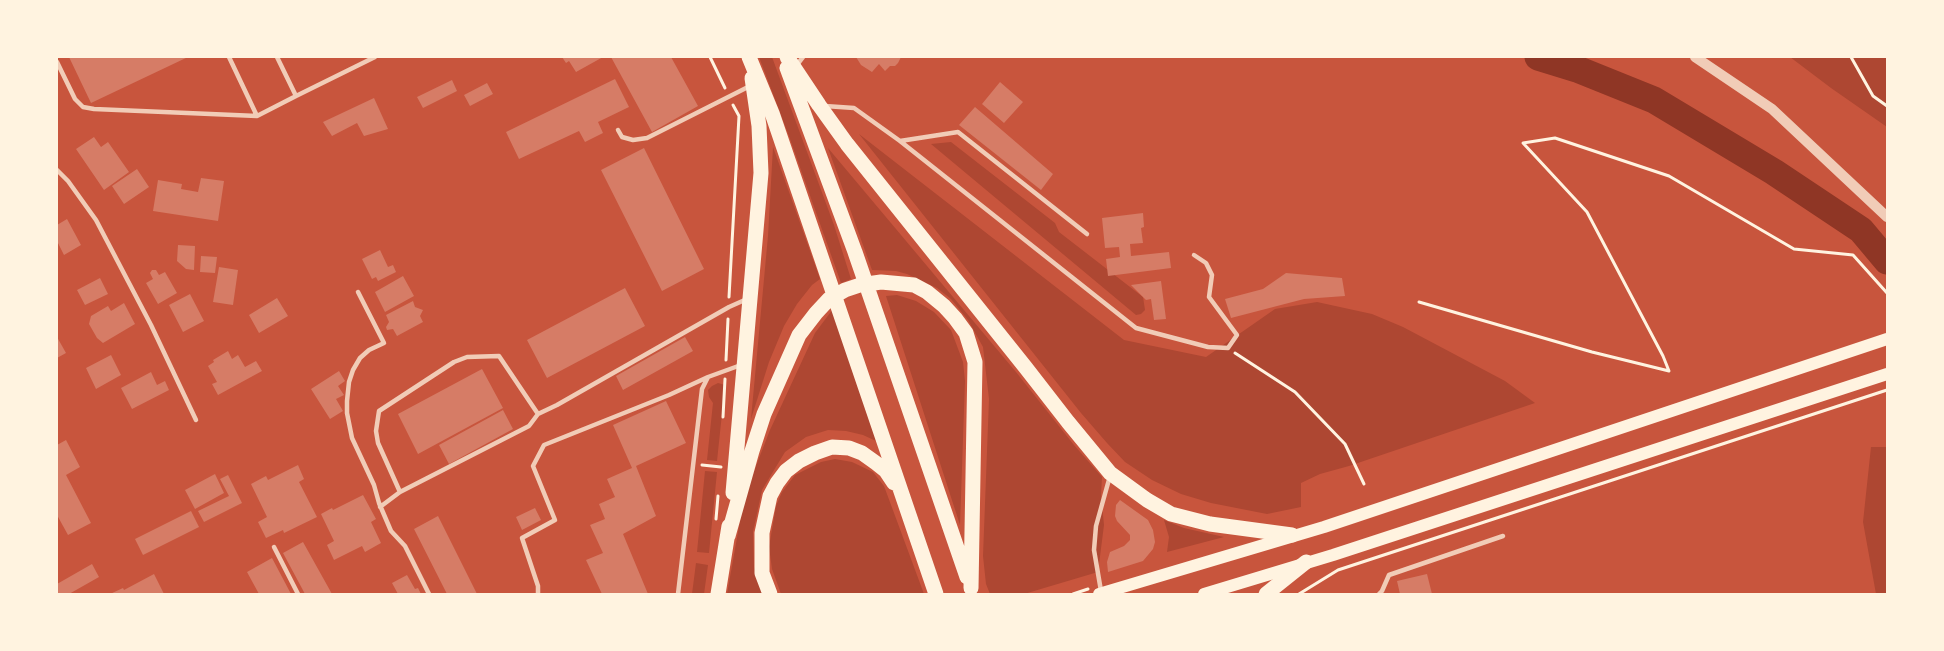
<!DOCTYPE html>
<style>
body{margin:0}
#map{position:relative;width:1944px;height:651px;overflow:hidden;background:#c8553d;font-family:"Alegreya Sans",sans-serif}
canvas{display:block}
.frame{position:absolute;inset:0;border:58px solid #fff3e0;pointer-events:none}
</style>
<div id="map">
<canvas width="1944" height="651"></canvas>
<div class="frame"></div>
</div>
<script>
const context = document.querySelector('canvas').getContext('2d');
context.lineJoin = 'round';
function fillPath(path, color) { context.fillStyle = color; context.fill(path, 'evenodd'); }
const poly = rows => new Path2D(rows.map(r => 'M' + r).join(''));
function trace(path, color, width, dash) { context.strokeStyle = color; context.lineWidth = width; context.lineCap = dash ? 'butt' : 'round'; context.setLineDash(dash || []); context.stroke(path); }
fillPath(poly([
 [759,57,772,57,834,225,851,279,841,283,790,139],
 [1790,57,1887,57,1887,127,1831,88],
 [859,134,1124,340,1206,357,1275,309,1317,302,1372,314,1403,327,1505,381,1535,403,1349,466,1320,474,1301,483,1301,507,1267,514,1211,503,1181,494,1152,480,1125,462,1107,443,1081,413],
 [951,142,1055,223,1059,232,1143,297,1145,310,1141,314,1136,315,931,144],
 [773,147,820,279,812,285,797,304,784,326,769,362,751,419,768,236],
 [828,148,1016,372,1074,445,1102,477,1101,495,1104,525,1098,572,1024,594,990,594,986,584,983,556,989,399,983,347,968,320,951,299,937,288,907,274,896,271,872,270],
 [897,295,916,301,934,312,951,330,963,362,965,381,960,525,886,296],
 [833,309,876,441,863,435,846,431,828,430,806,437,785,452,762,490,753,532,754,567,763,594,727,594,743,504,756,466,770,430,815,333],
 [718,383,725,385,717,461,707,460,713,403,709,397,708,390,712,386],
 [1871,447,1887,447,1887,594,1876,594,1863,522],
 [835,459,852,462,873,472,884,486,924,594,781,594,772,569,769,547,776,506,782,492,795,475,821,462],
 [705,471,717,472,709,553,697,552],
 [1164,520,1184,528,1224,537,1167,552,1169,537],
 [696,563,708,565,704,594,692,594]
]), '#ae4732');
trace(poly([
 [1538,57,1577,69,1654,100,1774,172,1861,230,1887,261]
]), '#8f3625', 27);
fillPath(poly([
 [69,57,188,57,91,103],
 [562,57,603,57,576,72,569,61,566,63],
 [611,57,671,57,698,106,652,132],
 [856,57,901,57,898,63,895,66,890,66,885,71,879,64,872,72,861,65],
 [615,79,629,107,598,122,603,133,585,142,579,131,519,159,506,132],
 [452,80,457,91,423,108,417,97],
 [1000,82,1023,102,1004,123,982,104],
 [487,83,493,94,470,106,464,95],
 [374,98,388,129,364,136,357,123,332,136,323,122],
 [975,107,1053,174,1041,190,959,125],
 [94,137,101,147,108,142,129,172,104,190,76,149],
 [644,148,704,269,662,291,601,170],
 [137,169,149,187,124,204,112,186],
 [201,178,224,181,218,221,153,211,158,180,182,184,181,189,198,192],
 [1143,213,1144,227,1141,228,1143,243,1130,244,1131,256,1169,252,1171,268,1108,276,1106,259,1120,257,1119,247,1105,248,1102,218],
 [67,219,81,245,64,255,57,241,57,225],
 [178,245,195,246,194,270,186,269,177,261],
 [380,250,388,267,393,265,396,272,378,281,376,277,372,279,362,259],
 [201,256,217,257,215,273,200,272],
 [219,267,238,270,233,305,213,302],
 [152,270,156,270,159,275,165,272,177,293,158,304,146,283,153,279,150,273],
 [1286,273,1342,278,1345,296,1304,299,1231,318,1225,299,1263,289],
 [403,276,414,296,385,312,375,292],
 [100,278,108,294,85,305,77,290],
 [1161,281,1166,319,1154,320,1151,299,1146,300,1131,285],
 [625,288,645,326,547,378,527,340],
 [190,294,204,321,183,332,169,305],
 [277,298,288,316,259,333,249,315],
 [413,301,415,307,423,310,420,316,423,322,397,336,393,329,387,330,386,327,389,322,386,315],
 [124,303,135,324,103,343,97,338,89,324,91,316,108,306,111,311],
 [57,337,66,353,57,358],
 [685,337,693,351,623,390,616,376],
 [228,351,232,359,238,355,245,367,256,361,262,371,218,395,212,384,217,382,208,366,214,362,213,360],
 [111,355,121,375,96,389,86,368],
 [482,369,503,408,418,454,398,414],
 [339,371,345,381,338,386,344,395,336,399,343,411,330,419,311,389],
 [151,372,157,385,165,381,169,390,132,409,121,388],
 [666,401,686,443,636,466,656,516,623,534,648,594,602,594,586,560,603,553,590,525,605,519,599,504,615,497,607,479,632,468,613,425],
 [503,410,513,429,449,464,439,445],
 [66,440,80,467,66,475,91,523,68,535,57,515,57,445],
 [298,465,304,479,299,482,317,517,284,533,283,530,266,538,258,522,267,517,251,484,266,476,268,480],
 [215,474,224,493,195,509,185,490],
 [228,475,242,503,204,522,198,511,229,496,220,479],
 [363,495,376,519,371,522,381,543,365,552,362,546,334,560,327,545,334,541,321,514,332,508,333,510],
 [1120,500,1148,520,1153,530,1155,542,1153,549,1143,561,1108,572,1107,562,1110,552,1124,546,1130,540,1130,535,1117,521,1115,516,1116,505],
 [535,508,541,520,522,530,516,517],
 [191,511,199,527,143,555,135,539],
 [438,516,477,594,447,594,414,529],
 [303,542,332,594,305,594,283,553],
 [272,558,291,594,259,594,247,572],
 [92,564,99,577,69,594,57,594,57,584],
 [154,574,164,594,110,594,123,588,124,590],
 [1427,574,1432,594,1400,594,1397,581],
 [407,575,415,589,418,588,421,594,398,594,392,583]
]), '#d67c66');
trace(poly([
 [710,57,725,88],
 [1851,57,1873,96,1887,106],
 [729,297,739,116,733,105],
 [1419,302,1592,352,1669,371,1663,356,1587,212,1523,143,1555,138,1669,176,1794,249,1853,255,1887,293],
 [1235,353,1295,392,1345,444,1364,484],
 [726,360,728,319],
 [723,417,725,379],
 [702,465,721,467],
 [716,519,718,496],
 [1073,594,1088,589],
 [1299,594,1338,570,1887,390]
]), '#fff3e0', 3);
trace(poly([
 [229,57,257,116,296,96],
 [277,57,296,96,375,57],
 [57,62,75,99,83,107,94,109,257,116],
 [796,66,803,57],
 [825,106,854,108,900,141,1136,328,1208,347,1228,348,1237,335,1209,297,1212,275,1206,263,1194,255],
 [618,130,622,137,633,140,647,138,750,86],
 [900,141,958,132,1087,234],
 [57,170,68,181,96,220,151,325,196,420],
 [358,292,384,343,369,350,360,358,353,370,349,382,347,401,347,413,352,438,374,485,379,503,391,531,405,546,429,594],
 [400,492,378,443,376,431,379,411,454,362,467,357,499,356,538,414],
 [380,507,400,492,529,426,538,414,557,405,729,307,747,299],
 [274,547,298,594],
 [1101,591,1094,550,1096,526,1110,476],
 [538,594,538,586,522,538,555,520,533,466,544,445,669,395,708,377],
 [678,594,702,389,708,377,741,365],
 [1379,594,1382,591,1389,575,1503,536]
]), '#f1ccb7', 4.5);
trace(poly([
 [1695,57,1772,109,1887,217]
]), '#f1ccb7', 10);
trace(poly([
 [1099,594,1324,527,1887,339],
 [1204,594,1333,555,1887,374]
]), '#fff3e0', 12);
trace(poly([
 [749,57,772,113,936,594],
 [787,57,819,105,847,144,1026,368,1068,422,1110,473,1147,500,1171,514,1210,524,1292,535],
 [787,68,855,252,967,577],
 [733,493,761,173,759,126,752,78],
 [728,536,752,451,764,414,799,335,816,313,829,299,845,290,860,285,881,282,914,285,927,292,944,306,955,318,966,333,975,362,971,588],
 [718,594,729,526],
 [770,594,762,573,762,533,770,496,777,483,786,471,799,461,815,453,832,447,849,448,862,453,876,463,886,471,894,483],
 [1266,594,1306,562]
]), '#fff3e0', 15);
</script>
